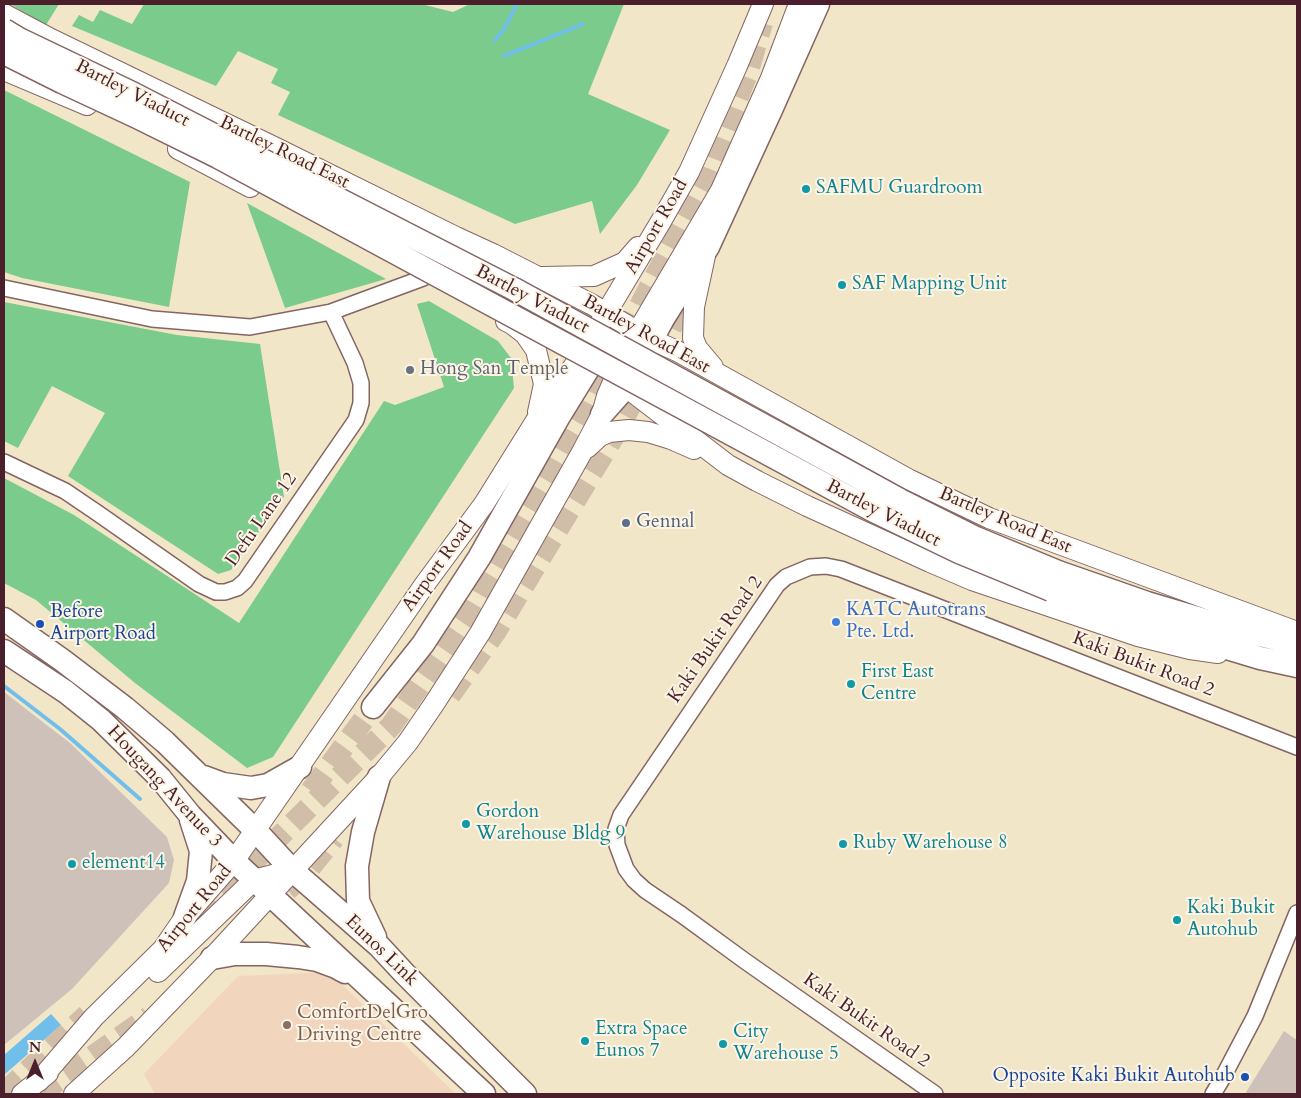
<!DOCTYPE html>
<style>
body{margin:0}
#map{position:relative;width:1301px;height:1098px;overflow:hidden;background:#f2e6c9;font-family:Cardo,serif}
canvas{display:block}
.frame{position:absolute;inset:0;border:5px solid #4a1f2b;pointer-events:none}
.north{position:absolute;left:10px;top:1038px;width:50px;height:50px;-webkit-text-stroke:4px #fcf5e5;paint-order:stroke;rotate:0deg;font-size:14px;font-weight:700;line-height:20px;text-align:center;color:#4a1f2b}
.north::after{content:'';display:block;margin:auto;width:18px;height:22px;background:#4a1f2b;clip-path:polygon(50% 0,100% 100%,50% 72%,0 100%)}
</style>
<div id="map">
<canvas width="1301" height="1098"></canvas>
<div class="frame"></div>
<div class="north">N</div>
</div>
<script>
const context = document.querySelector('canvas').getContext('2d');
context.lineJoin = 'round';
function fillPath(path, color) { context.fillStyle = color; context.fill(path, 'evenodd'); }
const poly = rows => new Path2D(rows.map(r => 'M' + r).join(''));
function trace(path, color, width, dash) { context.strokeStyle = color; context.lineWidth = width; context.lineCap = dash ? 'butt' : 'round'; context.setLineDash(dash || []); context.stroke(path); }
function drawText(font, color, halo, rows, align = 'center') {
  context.font = font + ' Cardo,serif'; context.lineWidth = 4; context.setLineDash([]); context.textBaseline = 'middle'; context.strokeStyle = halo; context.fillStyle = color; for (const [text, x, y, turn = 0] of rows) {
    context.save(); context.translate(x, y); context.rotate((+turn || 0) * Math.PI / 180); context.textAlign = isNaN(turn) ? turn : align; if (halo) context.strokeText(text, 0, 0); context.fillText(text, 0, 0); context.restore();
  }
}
fillPath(poly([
 [329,972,456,1094,155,1094,144,1074,238,976]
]), '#f1d5bd');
fillPath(poly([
 [4,692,70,743,167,837,174,860,169,883,72,989,4,1045],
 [1284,1031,1297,1040,1297,1094,1245,1094]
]), '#cec1ba');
fillPath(poly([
 [10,4,59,4,46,25],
 [144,4,421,4,453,12,470,4,624,4,588,94,670,130,637,185,600,234,592,201,515,224,278,115,290,92,271,83,278,69,238,51,216,86,72,26,79,15,93,22,100,10,132,24],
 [4,90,190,182,169,307,22,278,4,272],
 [247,203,386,279,285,308],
 [429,301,498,341,511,358,514,388,273,757,247,768,135,683,36,600,4,583,4,478,74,515,239,623,384,401,395,405,444,387,417,304],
 [4,302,177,335,260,344,284,497,231,570,218,574,68,476,105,413,52,386,18,448,4,441]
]), '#7acb8c');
fillPath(poly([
 [51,1014,61,1025,4,1075,4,1055]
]), '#70bfeb');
trace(poly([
 [495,40,504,29,517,4],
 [504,56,583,24],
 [4,686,60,729,140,799]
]), '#70bfeb', 4);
trace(poly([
 [450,695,496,631,617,431,677,316,687,292],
 [311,791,373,707],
 [287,890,308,870,334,838],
 [197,914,277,839,391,726,466,619,583,418,643,300,704,184,748,71,762,23],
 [4,1093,87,1015],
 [39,1094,149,1017]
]), '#d0bea9', 22, [22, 11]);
const minor = poly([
 [4,288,152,319,250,327,331,312,423,278],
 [4,462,65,491,96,512,199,584,216,592,225,592,237,588,245,581,356,420,361,403,361,383,355,363,331,312],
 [935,1094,745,961,682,915,645,890,634,880,626,869,617,845,616,829,621,815,777,585,786,577,810,567,826,566,841,569,1297,747],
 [1213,1094,1222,1079,1255,1016,1297,913]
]);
const major = poly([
 [4,14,51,39,276,148,456,237,493,254,591,304,652,340,677,351,910,480,989,518,1297,632],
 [4,70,87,105],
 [178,149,250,187],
 [705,256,694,307,693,338,697,348,713,367],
 [542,277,594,276,625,262,638,247],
 [506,321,512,324,525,334,536,350,544,384,538,412],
 [615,380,626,387,728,465,757,481,807,506,930,562,972,580,1138,636,1190,649,1218,653],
 [587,448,600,436,609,432,629,430,648,432,671,439,694,449],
 [158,972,254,880,292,870],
 [39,1081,94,1017,163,949,185,917,234,861,425,584,484,504,537,419,578,360,660,223,689,172,737,66,763,4],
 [22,1094,48,1073],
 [74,1094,126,1047,212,958,379,777,408,742,434,704,480,633,582,452,602,414,607,396,614,380,638,331,721,190,771,78,799,4]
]);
const highway = poly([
 [602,414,626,387,663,319,708,247,771,110,818,4],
 [1058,572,1147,603,1228,627,1297,644],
 [1051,590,1144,623,1260,658,1297,666],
 [4,619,62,660,125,708,165,742,256,831,292,870,379,946,405,974,525,1094],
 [4,651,66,692,101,720,160,778,190,815,234,861,484,1094],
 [373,707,423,644,479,558,558,418,590,366,638,331],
 [204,777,223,784,251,788,268,785,300,767],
 [185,917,198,881,201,851,191,820],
 [375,937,358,901,357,866,363,832,379,777],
 [212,958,235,954,266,954,298,957,317,960,336,967,345,972]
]);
trace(minor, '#856562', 18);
trace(major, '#856562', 22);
trace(highway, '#856562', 25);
trace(minor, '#fff', 15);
trace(major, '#fff', 20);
trace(highway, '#fff', 22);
const highwayBridge = poly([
 [4,30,19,39,134,94,514,289,900,500,976,538,1058,572],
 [4,53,62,82,137,117,218,157,874,511,959,552,1051,590]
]);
trace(highwayBridge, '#856562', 25, []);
trace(highwayBridge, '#fff', 22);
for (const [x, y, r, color] of [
 [806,189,5,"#0f9aa8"],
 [842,285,5,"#0f9aa8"],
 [410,370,5,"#6b7280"],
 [626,523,5,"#5c6f8a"],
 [836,622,5,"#3f7fe0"],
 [40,624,5,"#1a4fb4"],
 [851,684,5,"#0f9aa8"],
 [466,824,5,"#0f9aa8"],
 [843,844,5,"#0f9aa8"],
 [72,864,5,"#0f9aa8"],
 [1177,920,5,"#0f9aa8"],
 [287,1025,5,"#8d6e63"],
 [585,1041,5,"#0f9aa8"],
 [723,1044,5,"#0f9aa8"],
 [1245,1077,5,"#1a4fb4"]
]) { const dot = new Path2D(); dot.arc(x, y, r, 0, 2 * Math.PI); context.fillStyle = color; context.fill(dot); trace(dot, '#fcf5e5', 2); }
drawText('19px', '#4a1f2b', '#fcf5e5', [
 ["Bartley Viaduct",132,94,27],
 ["Bartley Road East",284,153,26],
 ["Airport Road",657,227,-60],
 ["Bartley Viaduct",532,300,28],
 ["Bartley Road East",646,335,29],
 ["Bartley Viaduct",883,514,27],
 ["Defu Lane 12",262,520,-55],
 ["Bartley Road East",1005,521,23],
 ["Airport Road",438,567,-54],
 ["Kaki Bukit Road 2",716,640,-55],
 ["Kaki Bukit Road 2",1143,665,21],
 ["Hougang Avenue 3",164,787,47],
 ["Airport Road",195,909,-51],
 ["Eunos Link",381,951,44],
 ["Kaki Bukit Road 2",866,1021,35]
]);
drawText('19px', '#0d838f', '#fcf5e5', [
 ["SAFMU Guardroom",816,189],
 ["SAF Mapping Unit",852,285],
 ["First East",861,673],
 ["Centre",861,695],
 ["Gordon",476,813],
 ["Warehouse Bldg 9",476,835],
 ["Ruby Warehouse 8",853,844],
 ["element14",82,864],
 ["Kaki Bukit",1187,909],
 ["Autohub",1187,931],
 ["Extra Space",595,1030],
 ["Eunos 7",595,1052],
 ["City",733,1033],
 ["Warehouse 5",733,1055]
], 'left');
drawText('19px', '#5b616d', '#fcf5e5', [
 ["Hong San Temple",420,370]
], 'left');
drawText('19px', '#4e5e75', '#fcf5e5', [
 ["Gennal",636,523]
], 'left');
drawText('19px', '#366cbe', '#fcf5e5', [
 ["KATC Autotrans",846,611],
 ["Pte. Ltd.",846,633]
], 'left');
drawText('19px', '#164399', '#fcf5e5', [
 ["Before",50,613],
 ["Airport Road",50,635],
 ["Opposite Kaki Bukit Autohub",1235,1077,"right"]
], 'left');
drawText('19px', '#785e54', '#fcf5e5', [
 ["ComfortDelGro",297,1014],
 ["Driving Centre",297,1036]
], 'left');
</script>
